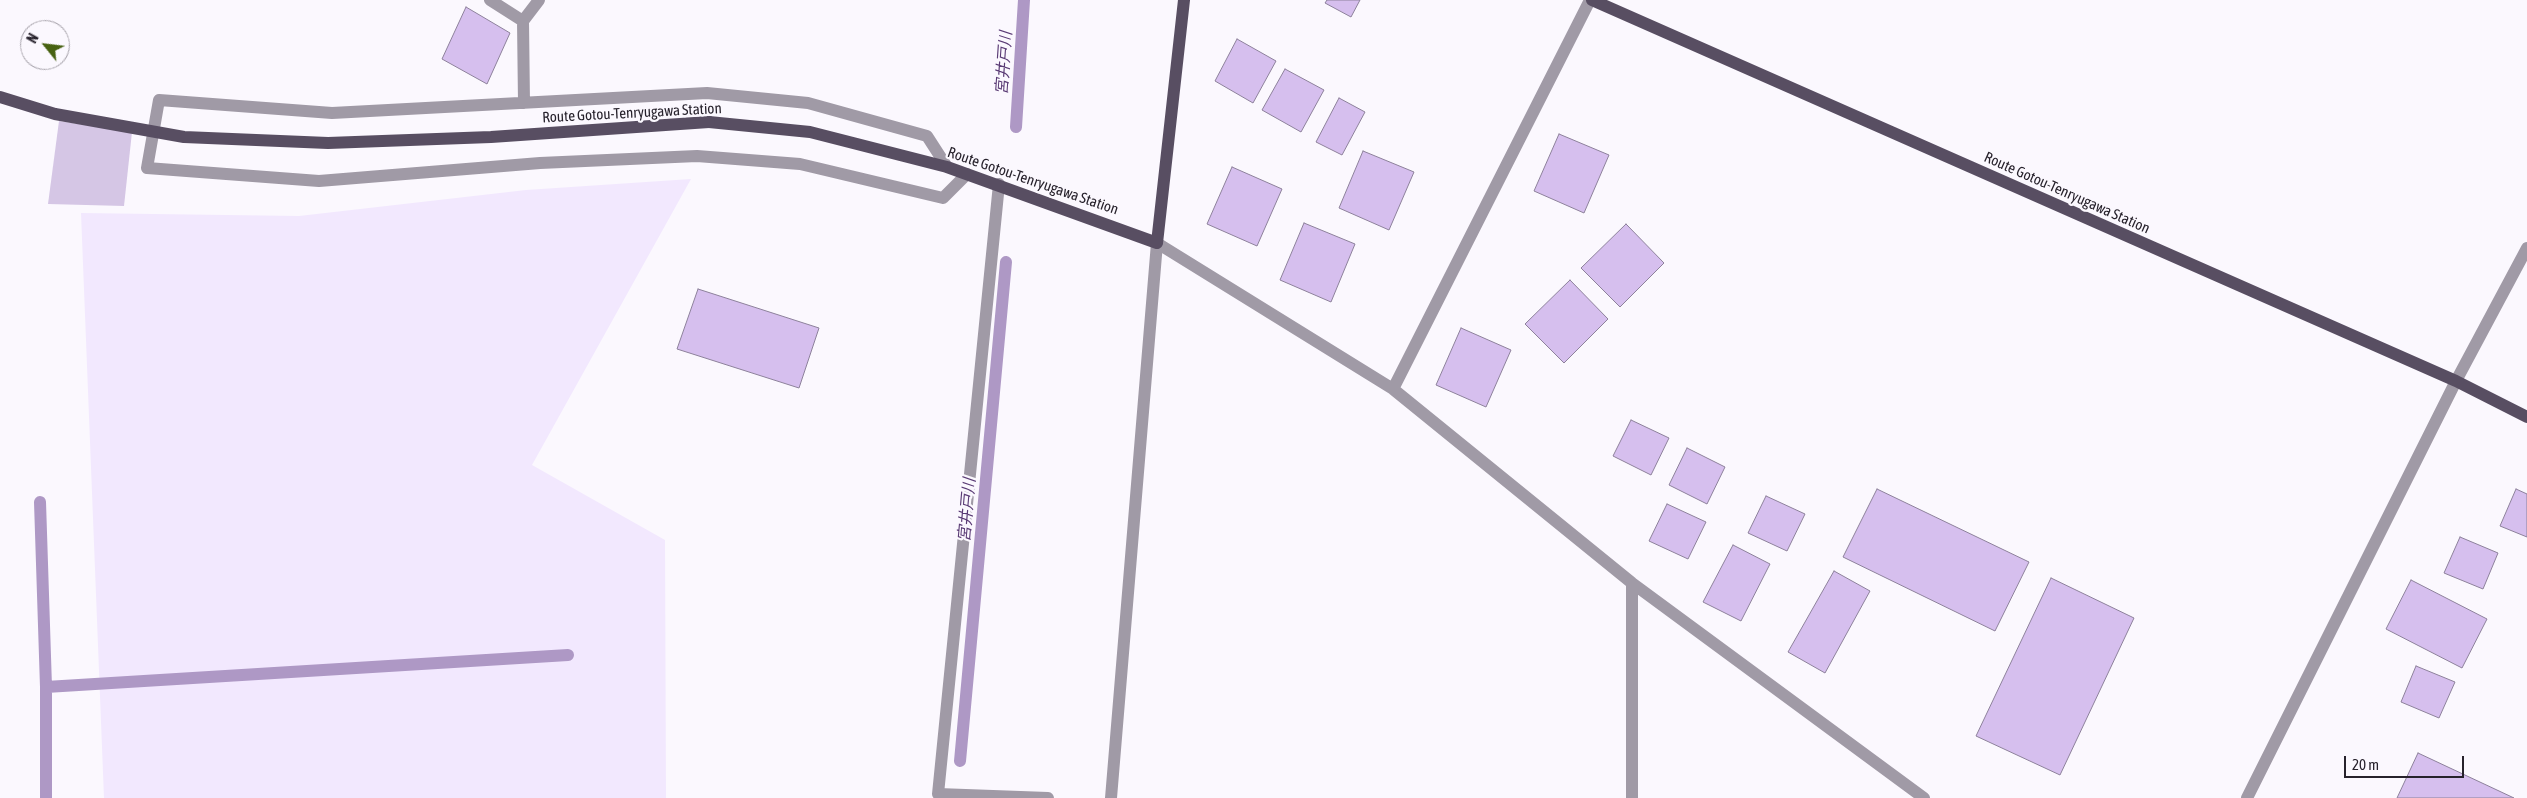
<!DOCTYPE html>
<meta charset="utf-8">
<style>
body{margin:0}
#map{position:relative;width:2527px;height:798px;overflow:hidden;background:#fbf8fe;font-family:"Asap Condensed",sans-serif}
canvas{display:block}
.north{position:absolute;left:20px;top:20px;width:50px;height:50px;box-sizing:border-box;background:#fbf8fe;border:1px solid #a6a2aa;border-radius:50%;rotate:299deg;font-size:14px;font-weight:700;line-height:20px;text-align:center;color:#27222c}
.north::after{content:'';display:block;margin:auto;width:18px;height:22px;background:#476111;clip-path:polygon(50% 0,100% 100%,50% 72%,0 100%)}
.scale{position:absolute;left:2344px;top:756px;width:120px;height:22px;box-sizing:border-box;border:2px solid #27222c;border-top:0;padding-left:6px;font-size:15px;line-height:18px;white-space:nowrap;color:#27222c;-webkit-text-stroke:4px #fbf8fe;paint-order:stroke}
</style>
<div id="map">
<canvas width="2527" height="798"></canvas>
<div class="north">N</div>
<div class="scale">20 m</div>
</div>
<script>
const context = document.querySelector('canvas').getContext('2d');
context.lineJoin = 'round';
function fillPath(path, color) { context.fillStyle = color; context.fill(path, 'evenodd'); }
const poly = rows => new Path2D(rows.map(r => 'M' + r).join(''));
function trace(path, color, width, dash) { context.strokeStyle = color; context.lineWidth = width; context.lineCap = dash ? 'butt' : 'round'; context.setLineDash(dash || []); context.stroke(path); }
function drawText(font, color, halo, rows, align = 'center') {
  context.font = font + ' "Asap Condensed","Noto Sans JP",sans-serif'; context.lineWidth = 4.5; context.setLineDash([]); context.textBaseline = 'middle'; context.strokeStyle = halo; context.fillStyle = color; for (const [text, x, y, turn = 0] of rows) {
    context.save(); context.translate(x, y); context.rotate((+turn || 0) * Math.PI / 180); context.textAlign = isNaN(turn) ? turn : align; if (halo) context.strokeText(text, 0, 0); context.fillText(text, 0, 0); context.restore();
  }
}
fillPath(poly([
 [691,179,532,465,665,540,666,798,104,798,81,213,299,216,526,190]
]), '#f2e8fe');
fillPath(poly([
 [59,121,132,132,124,206,48,204]
]), '#d5c6e5');
trace(poly([
 [1016,127,1024,0],
 [40,502,46,687,46,798],
 [46,687,568,655],
 [960,761,1006,262]
]), '#ae98c5', 12);
const building = poly([
 [1327,0,1360,0,1351,17,1325,3,1327,0],
 [466,7,510,33,487,84,442,59,466,7],
 [1237,39,1276,61,1253,103,1215,81,1237,39],
 [1285,69,1324,90,1301,132,1262,110,1285,69],
 [1339,98,1365,112,1342,155,1316,142,1339,98],
 [1559,134,1609,155,1584,213,1534,191,1559,134],
 [1363,151,1414,172,1389,230,1339,208,1363,151],
 [1232,167,1282,189,1257,246,1207,224,1232,167],
 [1304,223,1355,244,1331,302,1280,280,1304,223],
 [1626,224,1664,263,1620,307,1581,268,1626,224],
 [1570,280,1608,319,1564,363,1525,324,1570,280],
 [698,289,819,328,799,388,677,349,698,289],
 [1461,328,1511,350,1486,407,1436,385,1461,328],
 [1631,420,1669,438,1651,475,1613,456,1631,420],
 [1687,448,1725,467,1707,504,1669,485,1687,448],
 [1877,489,2029,562,1995,631,1843,557,1877,489],
 [2516,489,2527,494,2527,537,2500,526,2516,489],
 [1766,496,1805,514,1787,551,1748,533,1766,496],
 [1667,504,1706,522,1688,559,1649,541,1667,504],
 [2460,537,2498,553,2483,589,2444,573,2460,537],
 [1733,545,1770,564,1741,621,1703,602,1733,545],
 [1834,571,1870,591,1825,673,1788,652,1834,571],
 [2051,578,2134,618,2060,775,1976,736,2051,578],
 [2411,580,2487,619,2462,668,2386,629,2411,580],
 [2416,666,2455,682,2439,718,2401,702,2416,666],
 [2418,753,2514,798,2397,798,2418,753]
]);
fillPath(building, '#d6bfee');
trace(building, '#8d819b', 1);
trace(poly([
 [490,0,523,21],
 [524,103,523,21,539,0],
 [947,167,927,136,808,103,707,93,332,113,159,100,147,168,319,181,540,163,697,156,800,164,943,198,967,174],
 [999,184,938,794,1048,798],
 [1393,389,1590,0],
 [1111,798,1157,243,1393,389,1632,583,1924,798],
 [1632,798,1632,583],
 [2247,798,2456,381,2527,248]
]), '#a09aa6', 12);
trace(poly([
 [1592,0,2456,381,2527,417],
 [709,122,810,132,947,167,1157,243,1184,0]
]), '#584e62', 12);
trace(poly([
 [0,97,55,114,184,137,328,143,491,137,709,122]
]), '#584e62', 12);
drawText('15px', '#27222c', '#fbf8fe', [
 ["Route Gotou-Tenryugawa Station",632,113,-3],
 ["Route Gotou-Tenryugawa Station",1033,181,19],
 ["Route Gotou-Tenryugawa Station",2067,193,24]
]);
drawText('italic 16px', '#5a3b75', '#fbf8fe', [
 ["宮井戸川",1004,63,-86],
 ["宮井戸川",967,510,-85]
]);
</script>
